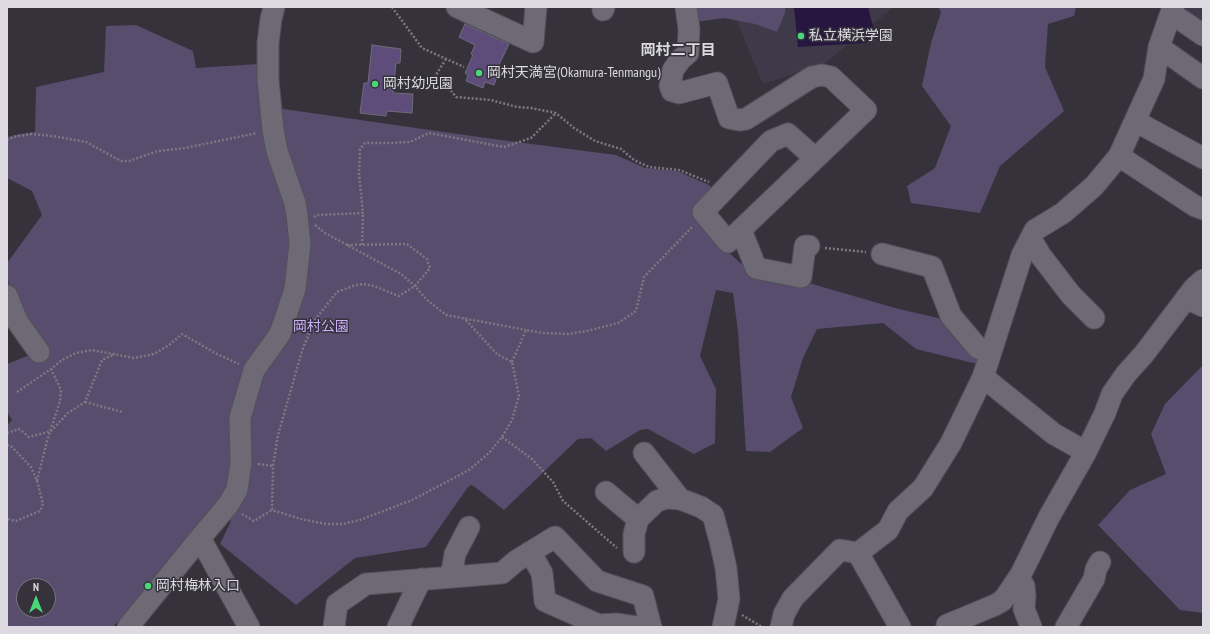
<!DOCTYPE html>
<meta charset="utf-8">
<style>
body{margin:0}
#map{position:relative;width:1210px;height:634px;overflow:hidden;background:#35323c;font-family:"PT Sans Narrow",sans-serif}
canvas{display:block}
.frame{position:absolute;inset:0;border:8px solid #dcdae0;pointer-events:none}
.north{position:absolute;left:16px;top:578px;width:40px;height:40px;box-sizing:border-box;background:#35323c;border:1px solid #78757e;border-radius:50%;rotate:0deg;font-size:11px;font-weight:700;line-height:16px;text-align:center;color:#dcdae0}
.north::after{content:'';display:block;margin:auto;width:14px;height:18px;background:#49d778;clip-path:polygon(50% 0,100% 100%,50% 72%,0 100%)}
</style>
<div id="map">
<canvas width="1210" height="634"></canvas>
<div class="frame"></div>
<div class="north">N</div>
</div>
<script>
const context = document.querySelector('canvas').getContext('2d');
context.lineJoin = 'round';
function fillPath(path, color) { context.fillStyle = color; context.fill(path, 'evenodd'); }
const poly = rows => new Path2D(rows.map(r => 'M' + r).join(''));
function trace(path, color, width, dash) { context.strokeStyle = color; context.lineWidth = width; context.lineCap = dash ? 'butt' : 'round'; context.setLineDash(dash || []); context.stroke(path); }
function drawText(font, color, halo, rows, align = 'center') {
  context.font = font + ' "PT Sans Narrow","Noto Sans JP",sans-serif'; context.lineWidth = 3; context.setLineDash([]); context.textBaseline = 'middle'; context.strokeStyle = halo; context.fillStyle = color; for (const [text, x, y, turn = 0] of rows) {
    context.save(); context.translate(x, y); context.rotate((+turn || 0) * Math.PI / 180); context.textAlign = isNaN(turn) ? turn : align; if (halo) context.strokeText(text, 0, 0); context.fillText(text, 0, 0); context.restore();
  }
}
fillPath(poly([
 [731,7,894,7,824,64,763,84],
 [1179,7,1203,7,1203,30]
]), '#3f3a49');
fillPath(poly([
 [695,7,785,7,785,13,777,32,755,24,724,18,696,22],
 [938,7,1076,7,1074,16,1048,24,1045,67,1064,111,1000,166,980,213,911,203,907,186,935,168,951,126,922,86,931,43,941,12],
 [136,25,193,51,196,68,258,64,277,108,486,138,616,155,645,168,677,171,709,185,719,194,697,216,717,241,740,263,895,308,942,319,977,353,977,364,916,349,883,323,817,329,803,358,791,397,803,428,770,452,746,451,738,332,733,293,716,290,700,356,716,389,715,443,694,454,648,429,640,430,606,451,591,438,578,439,504,510,475,487,471,485,468,487,426,547,355,558,296,605,220,544,231,521,221,513,206,524,113,627,7,627,7,425,12,420,7,412,7,364,37,352,9,291,7,263,42,215,32,191,7,178,7,137,19,134,35,132,36,87,104,72,106,26],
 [24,586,48,586,48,610,24,610],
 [1203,365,1203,613,1180,610,1098,525,1130,490,1166,474,1151,434,1165,404]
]), '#584d6c');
fillPath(poly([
 [794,7,868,7,874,30,866,43,798,47]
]), '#27163f');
const building = poly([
 [465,24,509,44,496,71,499,72,494,85,485,82,483,88,466,81,468,75,465,73,473,55,471,54,475,45,459,37,465,24],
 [372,45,401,49,400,63,396,63,393,93,413,94,412,113,387,111,386,116,360,113,364,83,368,83,372,45]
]);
fillPath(building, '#5e4c7a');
trace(building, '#6f6c77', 1);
const minor = poly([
 [457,7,533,42,536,7],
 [686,7,689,29,688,53,681,59,673,70,670,86,672,91,679,93,717,83,729,118,739,120,746,119,812,77,822,75,831,77,866,110,728,242,703,212,771,141,788,134,815,158],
 [603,10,604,7],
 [1171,13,1203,35],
 [1159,47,1203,78],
 [1135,121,1203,158],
 [1119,156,1195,206,1203,209],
 [741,230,756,268,801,277,805,246,809,246],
 [1031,239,1041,256,1071,295,1094,318],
 [882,254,932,267,951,316,978,348,990,352],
 [7,296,17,321,39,352],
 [1186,298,1203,306],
 [983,377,1054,434,1086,452],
 [644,453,680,499],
 [606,492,638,519],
 [200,538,249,627],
 [530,552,542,573,545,601,599,625,616,624,637,627],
 [634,552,634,534,638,519,657,501,667,498,680,499,701,507,713,515,720,541,726,568,729,599,723,627],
 [451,577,455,554,469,527],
 [1019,578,1024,586,1025,596,1024,609,1031,627],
 [947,625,995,605,1002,601,1007,595,1021,574,1049,517,1086,452,1105,413,1112,394,1126,374,1144,354,1194,288,1203,280],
 [128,627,200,538,228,505,237,490,241,463,240,418,254,370,280,334,295,289,300,244,297,215,295,203,277,151,273,130,268,80,268,43,271,19,274,7],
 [334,627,337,604,366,584,502,573,516,561,555,537,597,581,643,596,651,627],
 [398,627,421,579],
 [781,627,784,614,793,598,840,550,858,553],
 [900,627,858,553,888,530,898,511,923,488,951,443,983,377,1022,255,1035,230,1063,213,1094,186,1119,156,1154,79,1159,47,1173,7],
 [1066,627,1094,579,1096,569,1100,562]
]);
trace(minor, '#525058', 23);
trace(poly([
 [392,7,422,48,464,67],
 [446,59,434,78,446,84,456,97,491,100,517,107,531,108,556,113,574,128,595,141,621,149,634,160,649,167,679,170,709,182],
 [7,140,14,137,31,134,53,136,86,142,121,161,129,161,158,151,185,148,257,133],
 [314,217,317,215,363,213,359,174,360,149,365,143,391,143,410,142,429,133,504,147,531,138,556,113],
 [315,225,325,233,401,274,415,286,426,299,446,315,526,330],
 [347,245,407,244,427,259,430,268,415,286,399,296,374,286,363,284,353,286,337,292,314,321,302,351,278,435,273,466,272,510,301,519,326,524,342,524,360,520,412,500,469,470,489,453,502,437,512,420,519,396,512,362,497,354,464,318],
 [362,245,363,213],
 [825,248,866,252],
 [512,362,526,330,543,333,569,334,587,331,618,323,636,311,644,277,693,226],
 [17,392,51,369,62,360,76,353,92,350,134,358,154,354,169,345,182,334,217,354,239,364],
 [85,402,122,412],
 [7,433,19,429,29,437,51,431,68,413,85,402,102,360,115,354],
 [502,437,532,459,553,482,563,501,617,548],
 [7,445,12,447,31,467,37,481,43,504,40,511,16,521,7,519],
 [258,464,273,466],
 [37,481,47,441,60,401,61,390,51,369],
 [242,514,254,521,272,510],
 [742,615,762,627]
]), '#7c7981', 2.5, [2, 2]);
trace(minor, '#6e6a75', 21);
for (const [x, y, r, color] of [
 [801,36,4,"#49d778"],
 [479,73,4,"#49d778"],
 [375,84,4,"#49d778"],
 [148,586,4,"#49d778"]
]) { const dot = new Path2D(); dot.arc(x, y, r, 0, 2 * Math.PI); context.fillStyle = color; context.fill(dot); trace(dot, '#35323c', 1.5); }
drawText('14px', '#dcdae0', '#35323c', [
 ["私立横浜学園",809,36],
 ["岡村天満宮(Okamura-Tenmangu)",487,73],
 ["岡村幼児園",383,84],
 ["岡村梅林入口",156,586]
], 'left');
drawText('14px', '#cbb0f9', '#35323c', [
 ["岡村公園",321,327]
]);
drawText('bold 15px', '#dcdae0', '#35323c', [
 ["岡村二丁目",678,51]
]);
</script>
